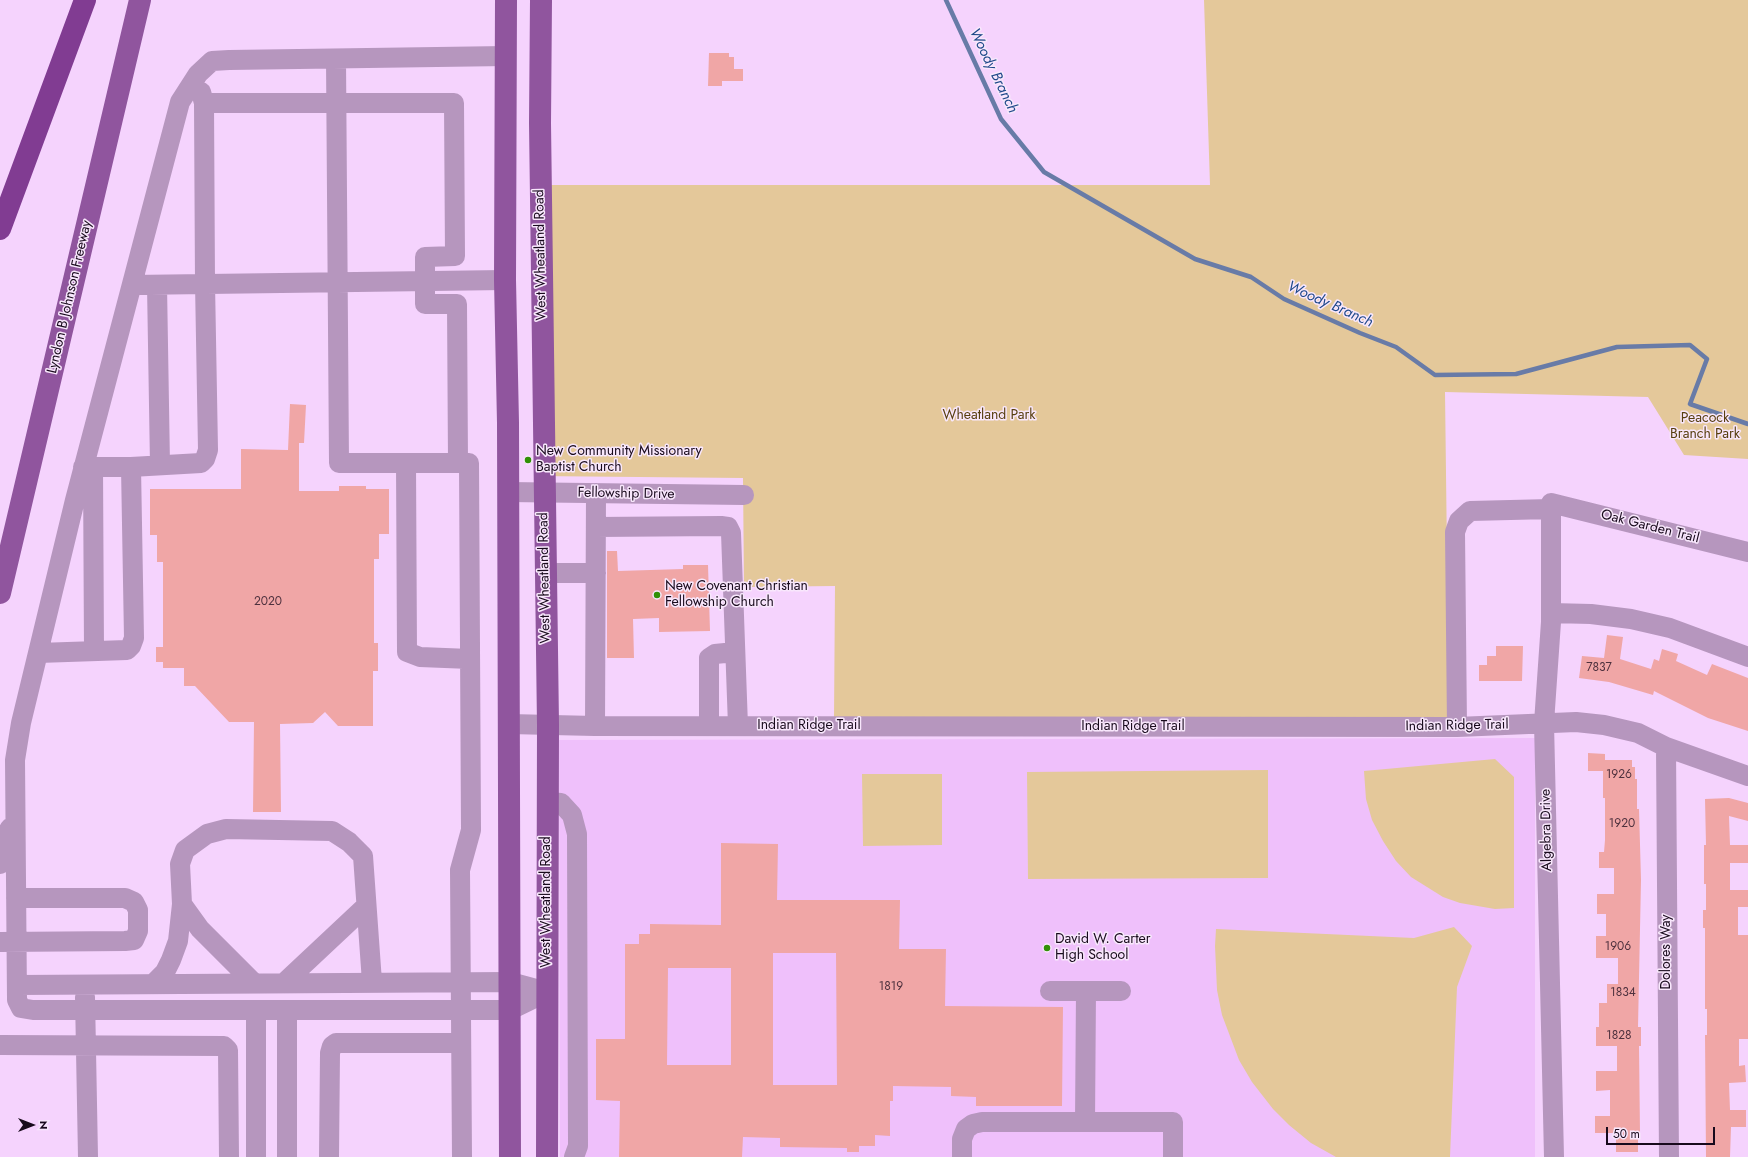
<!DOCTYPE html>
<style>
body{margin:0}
#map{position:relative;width:1748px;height:1157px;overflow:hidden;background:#f5d3fd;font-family:Jost,sans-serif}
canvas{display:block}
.north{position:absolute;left:12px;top:1105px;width:40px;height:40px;-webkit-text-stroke:3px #f8e7fc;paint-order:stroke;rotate:90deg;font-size:11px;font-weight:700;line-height:16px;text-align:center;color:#180a1c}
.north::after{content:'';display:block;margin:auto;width:14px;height:18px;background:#180a1c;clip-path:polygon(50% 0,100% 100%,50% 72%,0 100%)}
.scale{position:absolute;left:1606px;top:1127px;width:109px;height:18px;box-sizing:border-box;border:2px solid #180a1c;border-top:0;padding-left:5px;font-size:12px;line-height:14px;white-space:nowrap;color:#180a1c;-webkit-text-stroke:3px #f8e7fc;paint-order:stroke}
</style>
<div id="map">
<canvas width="1748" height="1157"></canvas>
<div class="north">N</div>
<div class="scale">50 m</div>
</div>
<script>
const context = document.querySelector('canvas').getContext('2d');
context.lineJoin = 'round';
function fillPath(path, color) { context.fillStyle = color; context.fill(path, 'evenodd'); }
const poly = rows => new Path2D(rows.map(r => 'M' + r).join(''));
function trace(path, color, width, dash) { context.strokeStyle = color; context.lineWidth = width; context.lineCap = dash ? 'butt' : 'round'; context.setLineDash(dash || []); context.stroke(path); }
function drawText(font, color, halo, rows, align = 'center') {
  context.font = font + ' Jost,sans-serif'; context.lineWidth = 3; context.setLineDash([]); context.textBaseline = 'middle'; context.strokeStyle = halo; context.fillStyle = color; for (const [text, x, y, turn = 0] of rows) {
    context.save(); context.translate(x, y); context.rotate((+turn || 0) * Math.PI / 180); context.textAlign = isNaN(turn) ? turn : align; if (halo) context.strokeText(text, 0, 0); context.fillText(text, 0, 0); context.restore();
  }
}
fillPath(poly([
 [1535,738,1535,1157,560,1157,559,740]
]), '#efc0fb');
fillPath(poly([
 [1204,0,1748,0,1748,459,1684,455,1648,397,1445,392,1449,718,834,718,835,586,744,587,743,478,535,476,533,185,1210,185],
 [1495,759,1514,777,1514,908,1495,909,1460,903,1443,897,1411,877,1396,861,1383,841,1372,820,1366,799,1364,771],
 [1268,770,1268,878,1028,879,1027,772],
 [862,774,942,774,942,845,863,846],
 [1454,927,1472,946,1457,987,1450,1157,1336,1157,1311,1143,1289,1125,1273,1109,1252,1082,1239,1060,1222,1015,1217,990,1215,946,1216,929,1414,938]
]), '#e4c89a');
trace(poly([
 [946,0,1001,119,1044,172,1195,259,1251,277,1284,299,1360,333,1396,347,1435,375,1516,374,1617,347,1690,345,1707,359,1690,404,1748,424]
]), '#687ba7', 4.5);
fillPath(poly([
 [709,53,729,53,729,57,734,57,734,69,743,69,743,81,722,81,722,86,708,86],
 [290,404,306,405,304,443,299,443,299,491,339,491,339,486,366,486,366,489,389,489,389,534,379,534,379,559,374,559,374,643,378,643,378,671,373,671,373,726,338,726,325,712,313,723,280,724,281,812,253,812,254,722,229,722,195,686,184,686,184,668,163,668,163,662,156,662,156,647,163,647,163,562,157,562,157,535,150,535,150,489,241,489,241,449,288,450],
 [607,551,617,551,618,571,683,569,683,565,708,565,710,631,659,632,659,618,633,619,634,658,607,658],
 [1607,635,1623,637,1620,659,1651,669,1654,659,1659,661,1662,649,1678,654,1676,661,1707,675,1712,664,1748,678,1748,731,1708,718,1654,691,1653,695,1609,682,1579,678,1582,656,1604,658],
 [1496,646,1523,646,1522,681,1479,681,1479,665,1487,665,1487,656,1496,656],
 [1588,753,1605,754,1605,760,1632,760,1632,767,1635,767,1635,779,1637,779,1637,809,1639,809,1641,880,1638,1027,1641,1027,1641,1046,1639,1046,1640,1134,1638,1134,1638,1152,1616,1152,1616,1133,1595,1133,1595,1116,1610,1116,1610,1090,1596,1091,1596,1071,1617,1071,1617,1046,1596,1046,1596,1027,1599,1027,1599,1003,1607,1003,1607,984,1618,984,1618,958,1596,958,1596,936,1606,936,1606,914,1597,914,1597,894,1614,894,1614,868,1599,868,1599,852,1604,852,1605,840,1605,798,1603,798,1603,771,1588,771],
 [1729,798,1748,803,1748,821,1729,816,1730,845,1748,845,1748,863,1730,863,1730,890,1748,890,1748,907,1738,907,1738,935,1748,935,1748,1039,1739,1039,1739,1066,1745,1065,1746,1082,1729,1083,1730,1110,1746,1110,1746,1127,1731,1127,1730,1157,1706,1157,1705,1035,1707,1035,1707,1009,1705,1009,1705,928,1703,928,1703,910,1706,910,1706,884,1704,884,1704,845,1706,845,1705,799],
 [721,843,778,844,777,900,900,900,899,949,946,949,945,1006,1063,1007,1062,1106,976,1106,976,1097,951,1096,951,1087,893,1086,893,1101,890,1101,890,1136,875,1135,875,1146,859,1146,859,1152,847,1152,847,1148,780,1147,780,1138,743,1137,742,1157,619,1157,620,1101,596,1100,596,1039,625,1039,625,944,639,944,639,934,650,934,650,924,721,925],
 [773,953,836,953,837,1085,773,1085],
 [668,968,731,968,731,1065,667,1065]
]), '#f0a6a6');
trace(poly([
 [506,56,229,60,212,61,198,74,180,102,75,500,21,723,15,760,17,1000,21,1008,33,1010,510,1010,547,992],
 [336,59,339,463,469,463,471,830,460,870,462,1157],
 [204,103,454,103,455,256,425,257,425,304,457,304,458,463],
 [132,285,505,280],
 [157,285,160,465],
 [406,463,407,652,420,657,470,659],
 [93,467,94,651],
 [131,467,201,463,205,459,208,450,205,283,204,103,201,92],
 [508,492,744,495],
 [596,527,721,526,728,527,731,533,738,726],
 [545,573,596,573],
 [1551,613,1591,614,1631,619,1670,628,1748,657],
 [38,653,127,650,131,646,134,638,131,467,83,467],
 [509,724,595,726,1457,727,1576,722,1604,725,1638,733,1666,747,1748,776],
 [595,726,596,493],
 [709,726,709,658,715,654,735,652],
 [1457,727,1455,532,1459,521,1470,511,1551,509],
 [1666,747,1669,1157],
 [548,802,561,803,572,815,577,834,578,1146,574,1157],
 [0,864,5,836,10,828],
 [182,904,200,929,254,983],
 [0,942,125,941,134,940,138,931,138,910,134,902,125,898,16,898],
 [285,982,365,907],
 [154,983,165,972,171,960,178,941,182,904,180,864,185,850,207,834,226,829,332,831,349,842,363,856,372,982],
 [17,985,510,982,547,992],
 [1050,991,1121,991],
 [85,997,88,1157],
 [287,1010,287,1157],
 [0,1045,224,1046,228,1050,229,1157],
 [1085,1122,1086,991],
 [256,1157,256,1010],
 [329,1157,330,1053,332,1046,336,1043,461,1043],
 [962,1157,962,1139,966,1129,973,1124,982,1122,1173,1122,1173,1157],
 [1554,1157,1544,723,1551,622,1551,503,1748,552]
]), '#b696be', 20);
trace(poly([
 [506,0,505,280,508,423,510,1157],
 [541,0,540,123,548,725,547,1157],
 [0,593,140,0]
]), '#90559e', 22);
trace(poly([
 [0,229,85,0]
]), '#813c92', 22);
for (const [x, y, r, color] of [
 [528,460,4,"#319006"],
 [657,595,4,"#319006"],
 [1047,948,4,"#319006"]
]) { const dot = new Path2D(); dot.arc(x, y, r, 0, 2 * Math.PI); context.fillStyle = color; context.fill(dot); trace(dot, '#f8e7fc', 1.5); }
drawText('12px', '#4e313e', null, [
 ["2020",268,602],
 ["7837",1599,668],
 ["1926",1619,775],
 ["1920",1622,824],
 ["1906",1618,947],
 ["1819",891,987],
 ["1834",1623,993],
 ["1828",1619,1036]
]);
drawText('14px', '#180a1c', '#f8e7fc', [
 ["West Wheatland Road",541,255,-91],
 ["Lyndon B Johnson Freeway",70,297,-77],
 ["Fellowship Drive",626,494,1],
 ["Oak Garden Trail",1650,527,14],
 ["West Wheatland Road",545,578,-91],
 ["Indian Ridge Trail",809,726],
 ["Indian Ridge Trail",1457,726,-1],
 ["Indian Ridge Trail",1133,727],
 ["Algebra Drive",1547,830,-91],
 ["West Wheatland Road",547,902,-90],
 ["Dolores Way",1667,952,-90]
]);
drawText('14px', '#573e0e', '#f8e7fc', [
 ["Wheatland Park",989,416],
 ["Peacock",1705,419],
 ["Branch Park",1705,435]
]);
drawText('14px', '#180a1c', '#f8e7fc', [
 ["New Community Missionary",536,452],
 ["Baptist Church",536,468],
 ["New Covenant Christian",665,587],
 ["Fellowship Church",665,603],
 ["David W. Carter",1055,940],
 ["High School",1055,956]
], 'left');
drawText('italic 15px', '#1f498a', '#f8e7fc', [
 ["Woody Branch",993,71,64],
 ["Woody Branch",1330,305,24]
]);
</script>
